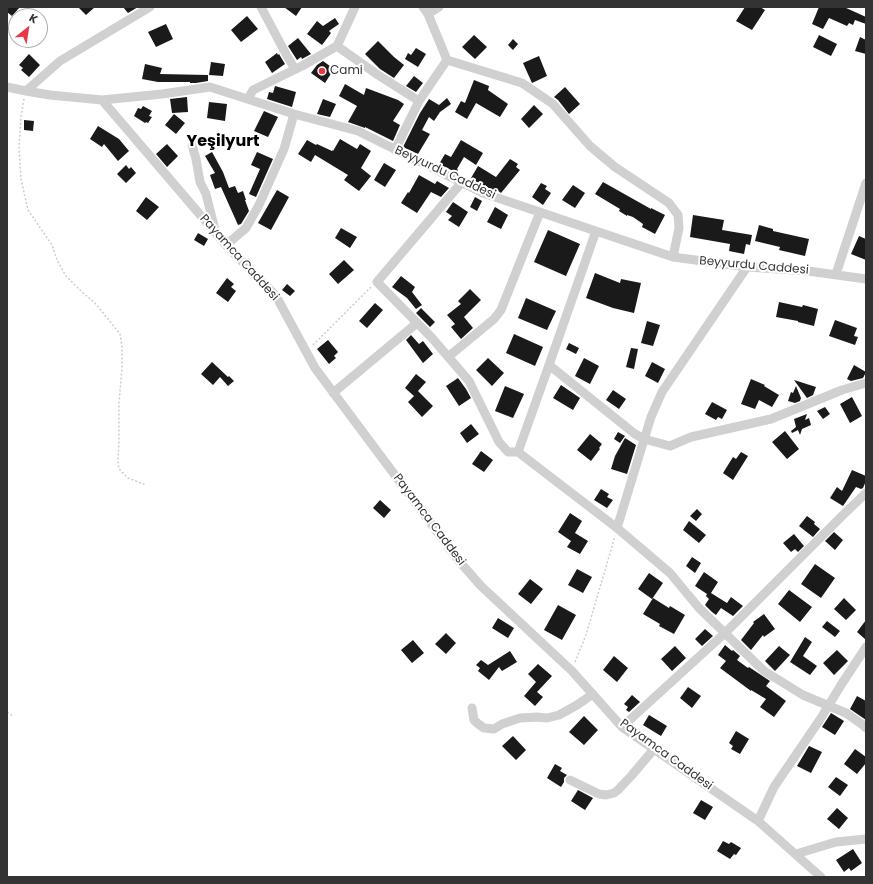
<!DOCTYPE html>
<meta charset="utf-8">
<style>
body{margin:0}
#map{position:relative;width:873px;height:884px;overflow:hidden;background:#fff;font-family:Poppins,sans-serif}
canvas{display:block}
.frame{position:absolute;inset:0;border:8px solid #333;pointer-events:none}
.north{position:absolute;left:8px;top:8px;width:40px;height:40px;box-sizing:border-box;background:#fff;border:1px solid #adadad;border-radius:50%;rotate:30deg;font-size:11px;font-weight:700;line-height:16px;text-align:center;color:#333}
.north::after{content:'';display:block;margin:auto;width:14px;height:18px;background:#e63946;clip-path:polygon(50% 0,100% 100%,50% 72%,0 100%)}
</style>
<div id="map">
<canvas width="873" height="884"></canvas>
<div class="frame"></div>
<div class="north">K</div>
</div>
<script>
const context = document.querySelector('canvas').getContext('2d');
context.lineJoin = 'round';
function fillPath(path, color) { context.fillStyle = color; context.fill(path, 'evenodd'); }
const poly = rows => new Path2D(rows.map(r => 'M' + r).join(''));
function trace(path, color, width, dash) { context.strokeStyle = color; context.lineWidth = width; context.lineCap = dash ? 'butt' : 'round'; context.setLineDash(dash || []); context.stroke(path); }
function drawText(font, color, halo, rows, align = 'center') {
  context.font = font + ' Poppins,sans-serif'; context.lineWidth = 4; context.setLineDash([]); context.textBaseline = 'middle'; context.strokeStyle = halo; context.fillStyle = color; for (const [text, x, y, turn = 0] of rows) {
    context.save(); context.translate(x, y); context.rotate((+turn || 0) * Math.PI / 180); context.textAlign = isNaN(turn) ? turn : align; if (halo) context.strokeText(text, 0, 0); context.fillText(text, 0, 0); context.restore();
  }
}
fillPath(poly([
 [7,7,20,7,12,16,7,12],
 [78,7,95,7,86,15],
 [123,7,138,7,128,13],
 [284,7,302,7,296,16],
 [745,7,760,7,765,10,752,30,736,21],
 [819,7,844,7,866,17,866,24,855,20,853,25,849,23,847,26,829,18,823,29,812,24],
 [247,16,258,29,241,42,231,30],
 [335,18,339,24,329,31,331,33,322,45,307,34,317,21,323,26],
 [166,24,173,39,156,47,148,32],
 [474,35,487,47,475,59,462,47],
 [819,35,837,44,831,56,813,47],
 [860,37,866,40,866,54,855,51],
 [298,38,311,54,302,59,301,57,297,60,288,46],
 [513,39,518,44,513,50,508,45],
 [378,41,394,57,404,65,394,78,380,69,365,54],
 [416,48,426,54,418,67,405,59,408,53,411,55],
 [277,53,278,55,279,54,285,64,272,73,265,62],
 [29,54,40,65,29,77,21,70,23,68,19,65],
 [539,56,547,76,532,83,523,63],
 [323,61,334,69,325,83,311,73,317,65],
 [211,62,225,64,223,76,209,75],
 [145,64,162,68,160,74,208,75,208,81,196,83,190,83,190,82,158,82,142,79],
 [414,76,423,83,416,92,406,86],
 [474,80,489,86,488,90,508,104,500,117,476,103,467,119,455,112,461,101,465,103],
 [345,84,364,95,366,88,398,100,404,104,393,121,400,125,393,141,365,127,365,128,348,122,357,106,339,96],
 [275,86,296,92,292,107,267,99,269,92,273,93],
 [565,87,580,104,569,114,558,100,554,97],
 [187,97,188,112,172,113,170,99],
 [447,98,451,104,440,112,434,121,429,117,422,130,430,134,418,154,403,147,420,113,429,99,439,105],
 [323,99,336,104,330,117,317,114],
 [209,102,227,104,225,121,207,118],
 [534,105,543,114,529,128,521,119],
 [143,106,152,111,149,116,152,117,148,123,146,122,145,123,134,116,138,108,141,109],
 [264,111,278,117,268,137,254,131],
 [174,114,185,123,176,134,165,125],
 [24,120,34,121,33,131,24,130],
 [98,126,119,139,129,151,118,161,104,144,102,147,90,139],
 [340,139,357,149,360,144,371,151,361,168,371,176,359,191,344,180,348,175,315,155,311,162,298,154,307,140,316,145,317,144,332,151,332,150,333,151],
 [461,140,483,153,476,165,464,157,457,169,458,170,457,173,439,164,445,154,451,157],
 [167,144,178,156,167,167,156,154],
 [212,152,223,172,229,188,235,186,238,193,243,191,246,200,245,200,249,211,241,224,238,225,221,187,215,189,210,175,215,173,205,156],
 [257,152,273,159,256,197,249,194,260,169,251,165],
 [510,159,518,164,516,167,520,170,501,193,497,190,497,191,491,190,485,185,484,187,471,178,478,166,496,177],
 [384,163,396,170,385,187,374,180],
 [126,165,129,169,131,167,136,173,126,183,117,174],
 [419,175,435,184,437,181,449,188,441,197,431,192,417,213,401,203,408,192,409,193],
 [603,182,651,209,651,208,665,215,655,234,642,227,643,224,633,217,627,215,627,216,619,211,620,209,595,194],
 [541,183,547,186,545,189,551,193,543,205,532,197],
 [573,185,585,193,575,208,562,200],
 [277,190,289,197,271,230,258,223],
 [146,197,159,207,147,220,136,211],
 [475,197,482,201,477,211,470,207],
 [453,202,468,212,459,227,448,220,452,216,446,212],
 [495,207,508,215,501,229,487,222],
 [693,215,724,220,722,230,752,235,750,245,746,244,744,254,729,251,730,244,690,237],
 [759,225,773,229,773,231,809,239,805,256,779,250,780,247,755,241],
 [341,228,357,237,350,248,335,238],
 [548,230,580,244,566,276,534,262],
 [198,233,208,239,204,246,194,240],
 [859,236,866,239,866,260,851,254],
 [344,260,354,270,338,284,329,274],
 [595,273,620,283,621,279,641,283,634,313,613,308,586,298],
 [401,276,415,287,412,292,422,305,416,309,407,298,392,287],
 [227,278,234,284,231,287,236,291,228,302,216,293],
 [287,284,295,291,290,296,282,290],
 [470,289,481,300,464,317,473,328,461,339,451,327,455,324,447,315,461,304,458,301],
 [526,298,556,311,547,330,518,318],
 [779,302,802,307,803,305,818,309,814,326,798,322,798,321,776,317],
 [375,303,383,310,367,328,359,321],
 [421,308,435,322,430,327,416,313],
 [835,320,857,328,854,336,858,337,855,345,829,336],
 [647,321,660,325,653,346,641,343],
 [514,334,543,347,535,366,506,353],
 [411,335,419,344,423,341,433,354,423,363,406,340],
 [328,340,338,352,334,356,336,358,329,364,317,349],
 [569,343,579,348,576,354,566,349],
 [631,348,638,349,634,369,626,367],
 [488,358,504,373,492,386,476,370],
 [584,358,599,366,590,384,575,376],
 [212,362,228,377,229,376,234,381,228,386,220,377,213,385,201,374],
 [652,362,665,369,658,383,645,376],
 [854,365,866,372,863,378,851,381,847,379],
 [416,374,426,382,418,391,433,406,422,417,408,402,414,396,405,388],
 [458,378,466,389,471,398,459,406,446,386],
 [751,379,765,385,764,386,779,395,772,407,759,400,755,409,741,404],
 [794,380,816,387,813,395,807,398],
 [561,385,580,398,573,410,553,398],
 [505,386,524,394,513,418,495,411],
 [796,386,801,398,800,401,795,403,788,401,791,392,793,393],
 [613,390,626,399,619,409,606,400],
 [852,397,862,416,850,423,840,404],
 [712,402,727,410,722,419,718,417,716,420,705,414],
 [825,407,830,414,823,419,817,411],
 [807,414,805,420,809,418,811,425,802,429,800,435,798,430,792,433,791,431,796,427,794,419],
 [471,424,479,434,467,443,460,433],
 [785,431,799,449,787,459,772,442],
 [618,432,625,436,620,443,614,439],
 [590,434,602,444,599,448,600,449,591,461,577,450],
 [625,438,636,445,627,474,611,469,615,456],
 [481,451,493,460,484,472,472,464],
 [741,452,748,456,733,480,723,473,733,457,736,459],
 [852,470,866,476,866,481,863,488,861,489,856,487,843,506,830,498,837,487,842,491],
 [601,489,609,494,607,497,613,500,607,508,594,500],
 [380,500,391,510,384,518,373,508],
 [697,509,702,514,696,521,690,516],
 [570,513,582,521,575,533,588,541,580,554,567,547,571,541,558,532],
 [807,516,815,522,814,524,820,529,813,537,799,526],
 [689,521,706,535,699,543,683,530],
 [834,532,843,540,835,550,825,541],
 [794,534,804,546,798,552,795,549,791,552,783,543],
 [692,557,701,563,695,573,686,566],
 [815,564,835,578,821,598,801,584],
 [577,569,592,577,583,593,568,585],
 [704,572,718,582,711,593,727,603,731,597,743,606,733,616,721,608,716,615,712,612,705,605,709,599,706,596,707,594,695,586],
 [649,573,663,583,652,599,638,589],
 [530,579,543,589,531,604,518,594],
 [789,590,812,607,800,622,778,604],
 [653,598,669,608,670,606,685,615,674,634,659,626,660,624,643,614],
 [844,598,856,610,846,620,834,609],
 [558,605,576,615,562,640,544,630],
 [764,614,775,629,764,637,763,635,751,650,741,640,754,623,753,622],
 [498,618,514,628,508,638,492,628],
 [866,620,866,640,857,632],
 [827,621,840,631,835,637,822,627],
 [705,629,713,636,702,646,695,639],
 [446,633,456,643,446,654,435,644],
 [805,637,812,642,803,656,817,666,810,675,790,662],
 [413,640,424,653,412,663,401,650],
 [725,645,732,651,733,650,740,656,737,660,748,668,749,667,770,681,766,686,786,701,774,717,760,707,766,699,751,690,751,691,720,668,726,661,718,655],
 [675,646,686,658,672,671,661,659],
 [779,646,790,655,775,671,765,661],
 [837,650,848,661,834,675,823,663],
 [510,651,517,662,502,671,499,667,489,680,478,671,480,668,476,665,481,660,488,665],
 [614,656,628,668,617,682,603,670],
 [538,664,552,676,537,692,543,697,535,706,524,696,536,682,528,674],
 [688,687,701,696,692,708,680,698],
 [632,695,640,702,629,712,626,710,628,707,624,704],
 [857,696,866,701,866,720,850,709],
 [831,713,844,721,835,735,822,727],
 [649,715,667,726,661,736,643,725],
 [584,716,598,730,584,745,569,732],
 [736,731,749,739,740,754,731,749,733,746,729,743],
 [513,736,526,750,516,760,502,746],
 [809,746,822,752,811,773,797,766],
 [855,749,866,757,866,763,857,774,844,764],
 [555,764,562,768,560,771,567,775,564,778,564,782,561,787,547,778],
 [836,777,848,785,840,796,828,787],
 [578,790,593,798,585,810,571,801],
 [701,800,713,807,705,820,693,813],
 [837,808,848,818,839,829,827,819],
 [723,841,729,844,731,842,741,848,736,855,734,854,730,859,717,851],
 [853,849,862,863,851,871,849,868,844,872,836,860]
]), '#1a1a1a');
trace(poly([
 [24,99,21,116,19,147,21,179,28,210,52,245,57,260,66,276,82,292,95,303,120,334,122,347,122,368,119,403,119,439,118,460,119,469,128,478,146,485],
 [313,345,371,287],
 [575,662,586,635,615,536],
 [7,712,13,716]
]), '#cdcdcd', 1.5, [2, 2]);
trace(poly([
 [261,7,287,56,295,69],
 [423,7,428,14,447,60,522,83,553,104,590,146,615,167,669,203,678,215,679,228,673,257],
 [428,14,439,7],
 [337,46,378,75,419,101],
 [7,87,26,91,60,61,150,7],
 [26,91,50,95,102,100,162,94,210,87,294,114,358,131,483,193,673,257,747,267,808,271,866,279],
 [248,99,253,90,302,66,337,46,355,7],
 [102,100,226,245,276,296,315,368,459,561,481,586,572,671,622,727,758,821,821,877],
 [192,145,196,159,200,182,206,194,215,230],
 [395,150,419,101,447,60],
 [462,182,377,282,432,338,469,381,499,442,508,452,518,452],
 [596,231,549,365,635,434,644,439,670,446,691,437,771,419,842,390,866,383],
 [226,245,246,228,259,205,284,149,294,114],
 [747,267,662,392,651,417,617,528,670,573,699,608,764,671,803,695,846,713,863,725,866,728],
 [836,274,866,183],
 [448,357,494,319,501,310,540,212],
 [549,365,518,452,617,528],
 [333,393,417,323],
 [472,708,474,720,477,723,484,728,494,729,502,724,520,718,537,717,547,718,559,715,577,705,593,694],
 [622,727,725,633,844,514,866,493],
 [570,780,599,794,606,795,614,793,618,790,632,775,654,749],
 [758,821,774,787,821,718,841,685,866,647],
 [796,854,836,842,866,839]
]), '#d0d0d0', 9);
for (const [x, y, r, color] of [
 [322,71,4,"#e63946"]
]) { const dot = new Path2D(); dot.arc(x, y, r, 0, 2 * Math.PI); context.fillStyle = color; context.fill(dot); trace(dot, '#fff', 1.5); }
drawText('12px', '#333', '#fff', [
 ["Cami",330,71]
], 'left');
drawText('12px', '#333', '#fff', [
 ["Beyyurdu Caddesi",445,173,25],
 ["Payamca Caddesi",239,258,48],
 ["Beyyurdu Caddesi",754,266,5],
 ["Payamca Caddesi",429,520,53],
 ["Payamca Caddesi",666,755,36]
]);
drawText('bold 16px', '#000', '#fff', [
 ["Yeşilyurt",223,142]
]);
</script>
